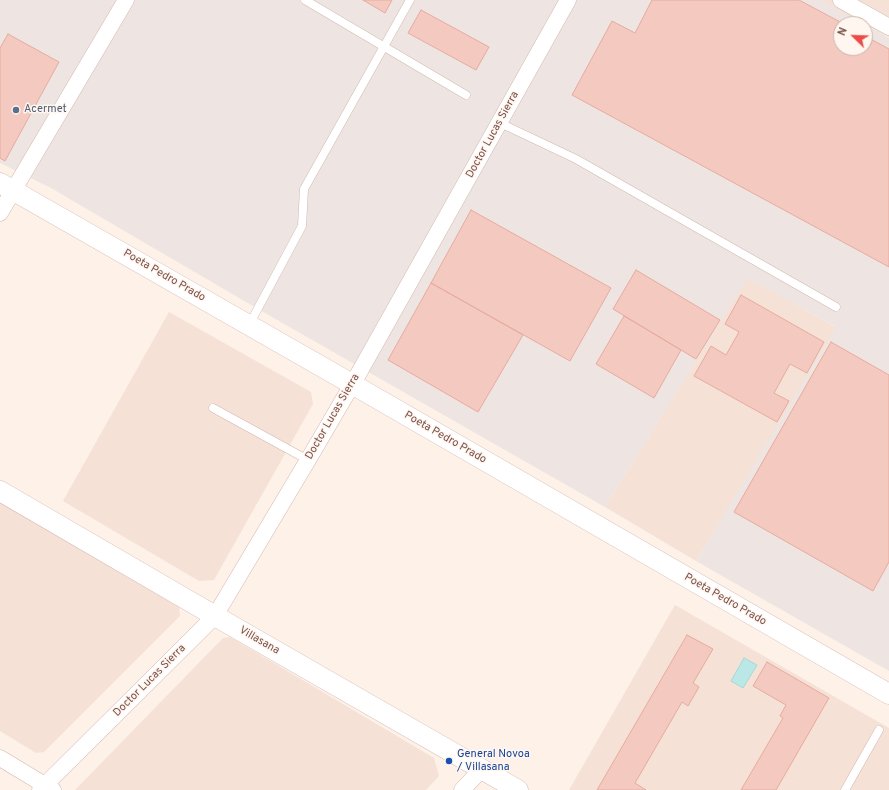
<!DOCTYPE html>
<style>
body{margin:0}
#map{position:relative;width:889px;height:790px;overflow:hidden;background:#fdf1e8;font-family:Overpass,sans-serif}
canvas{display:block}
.north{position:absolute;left:833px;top:16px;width:40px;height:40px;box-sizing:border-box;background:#fff6f0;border:1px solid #c9b4ae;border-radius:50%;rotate:293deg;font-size:11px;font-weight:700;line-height:16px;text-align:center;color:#79514a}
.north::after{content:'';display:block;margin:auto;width:14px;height:18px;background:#eb4c49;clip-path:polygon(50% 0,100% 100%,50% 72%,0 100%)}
</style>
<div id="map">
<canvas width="889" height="790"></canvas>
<div class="north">N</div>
</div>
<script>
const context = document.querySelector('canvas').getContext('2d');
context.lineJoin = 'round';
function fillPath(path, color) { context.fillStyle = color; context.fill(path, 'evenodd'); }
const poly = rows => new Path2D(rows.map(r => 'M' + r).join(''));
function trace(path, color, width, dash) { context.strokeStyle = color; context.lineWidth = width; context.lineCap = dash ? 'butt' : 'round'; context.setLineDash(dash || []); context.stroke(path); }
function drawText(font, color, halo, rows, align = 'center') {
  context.font = font + ' Overpass,sans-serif'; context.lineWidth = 3; context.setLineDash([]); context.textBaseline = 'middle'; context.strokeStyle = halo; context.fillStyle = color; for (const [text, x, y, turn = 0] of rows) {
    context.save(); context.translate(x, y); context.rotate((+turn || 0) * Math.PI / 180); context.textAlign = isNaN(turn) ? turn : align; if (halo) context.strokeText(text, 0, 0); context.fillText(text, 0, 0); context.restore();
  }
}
fillPath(poly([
 [816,0,889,0,889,37,865,25,865,24,863,24],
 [748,277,837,328,696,561,605,507],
 [169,312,311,392,313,404,214,580,199,581,63,501],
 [0,501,179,602,180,616,44,752,36,753,0,731],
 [675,605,889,728,889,790,569,790],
 [230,637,434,758,439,776,426,790,75,790,223,638]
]), '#f5e1d6');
fillPath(poly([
 [0,0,821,0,864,24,841,24,841,48,865,48,865,24,889,38,889,671,696,561,836,327,748,278,605,507,258,309,51,188,0,163]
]), '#eee5e2');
const water = poly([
 [744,658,757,665,743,688,731,681,744,658]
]);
fillPath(water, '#bbe8e6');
trace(water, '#a1dbd8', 1);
const building = poly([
 [363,0,392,0,385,13,363,0],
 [652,0,799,0,844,24,841,24,841,48,865,48,865,36,889,49,889,267,572,95,612,21,635,33,652,0],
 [421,10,489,47,476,70,408,33,421,10],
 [8,34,59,62,5,161,0,158,0,48,8,34],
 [471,210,611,288,570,361,431,283,471,210],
 [636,270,720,320,696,359,613,309,636,270],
 [431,283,523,335,478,412,388,360,431,283],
 [741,295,824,342,807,373,790,364,774,393,789,401,777,422,694,376,711,346,726,355,739,332,725,324,741,295],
 [624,316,681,350,654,398,596,364,624,316],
 [831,342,889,375,889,562,873,591,734,512,831,342],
 [687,635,713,649,693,683,699,687,688,706,682,702,635,783,646,790,597,790,687,635],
 [767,662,829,698,776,790,741,790,783,718,780,716,786,705,753,686,767,662]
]);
fillPath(building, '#f4c9bf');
trace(building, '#e7ab9e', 1);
const service = poly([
 [305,0,466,95],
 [500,123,576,159,836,307],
 [249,325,302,226,304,189,410,0],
 [213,408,308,460],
 [845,790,879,730]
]);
const minor = poly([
 [841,0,889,27],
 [0,213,126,0],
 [0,758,53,790],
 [40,790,215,616,308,460,360,371,568,0],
 [462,790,482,769]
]);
const tertiary = poly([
 [0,183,352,384,889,694],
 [0,491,215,616,518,790]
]);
trace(service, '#d3b8b0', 9);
trace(minor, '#d3b8b0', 17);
trace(tertiary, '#d3b8b0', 21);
trace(service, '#fff', 8);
trace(minor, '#fff', 16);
trace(tertiary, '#fff', 20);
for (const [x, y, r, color] of [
 [16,110,4,"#5c6f8a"],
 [449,761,4,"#1a4fb4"]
]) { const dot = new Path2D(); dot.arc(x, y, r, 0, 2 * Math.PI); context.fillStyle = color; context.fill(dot); trace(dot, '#fff6f0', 1.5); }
drawText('11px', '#4e5e75', '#fff6f0', [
 ["Acermet",24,110]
], 'left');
drawText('11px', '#79514a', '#fff6f0', [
 ["Doctor Lucas Sierra",493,135,-61],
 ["Poeta Pedro Prado",164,276,30],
 ["Doctor Lucas Sierra",333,417,-60],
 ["Poeta Pedro Prado",445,438,30],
 ["Poeta Pedro Prado",725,600,30],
 ["Villasana",259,641,30],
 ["Doctor Lucas Sierra",150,681,-45]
]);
drawText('11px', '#164399', '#fff6f0', [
 ["General Novoa",457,755],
 ["/ Villasana",457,768]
], 'left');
</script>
